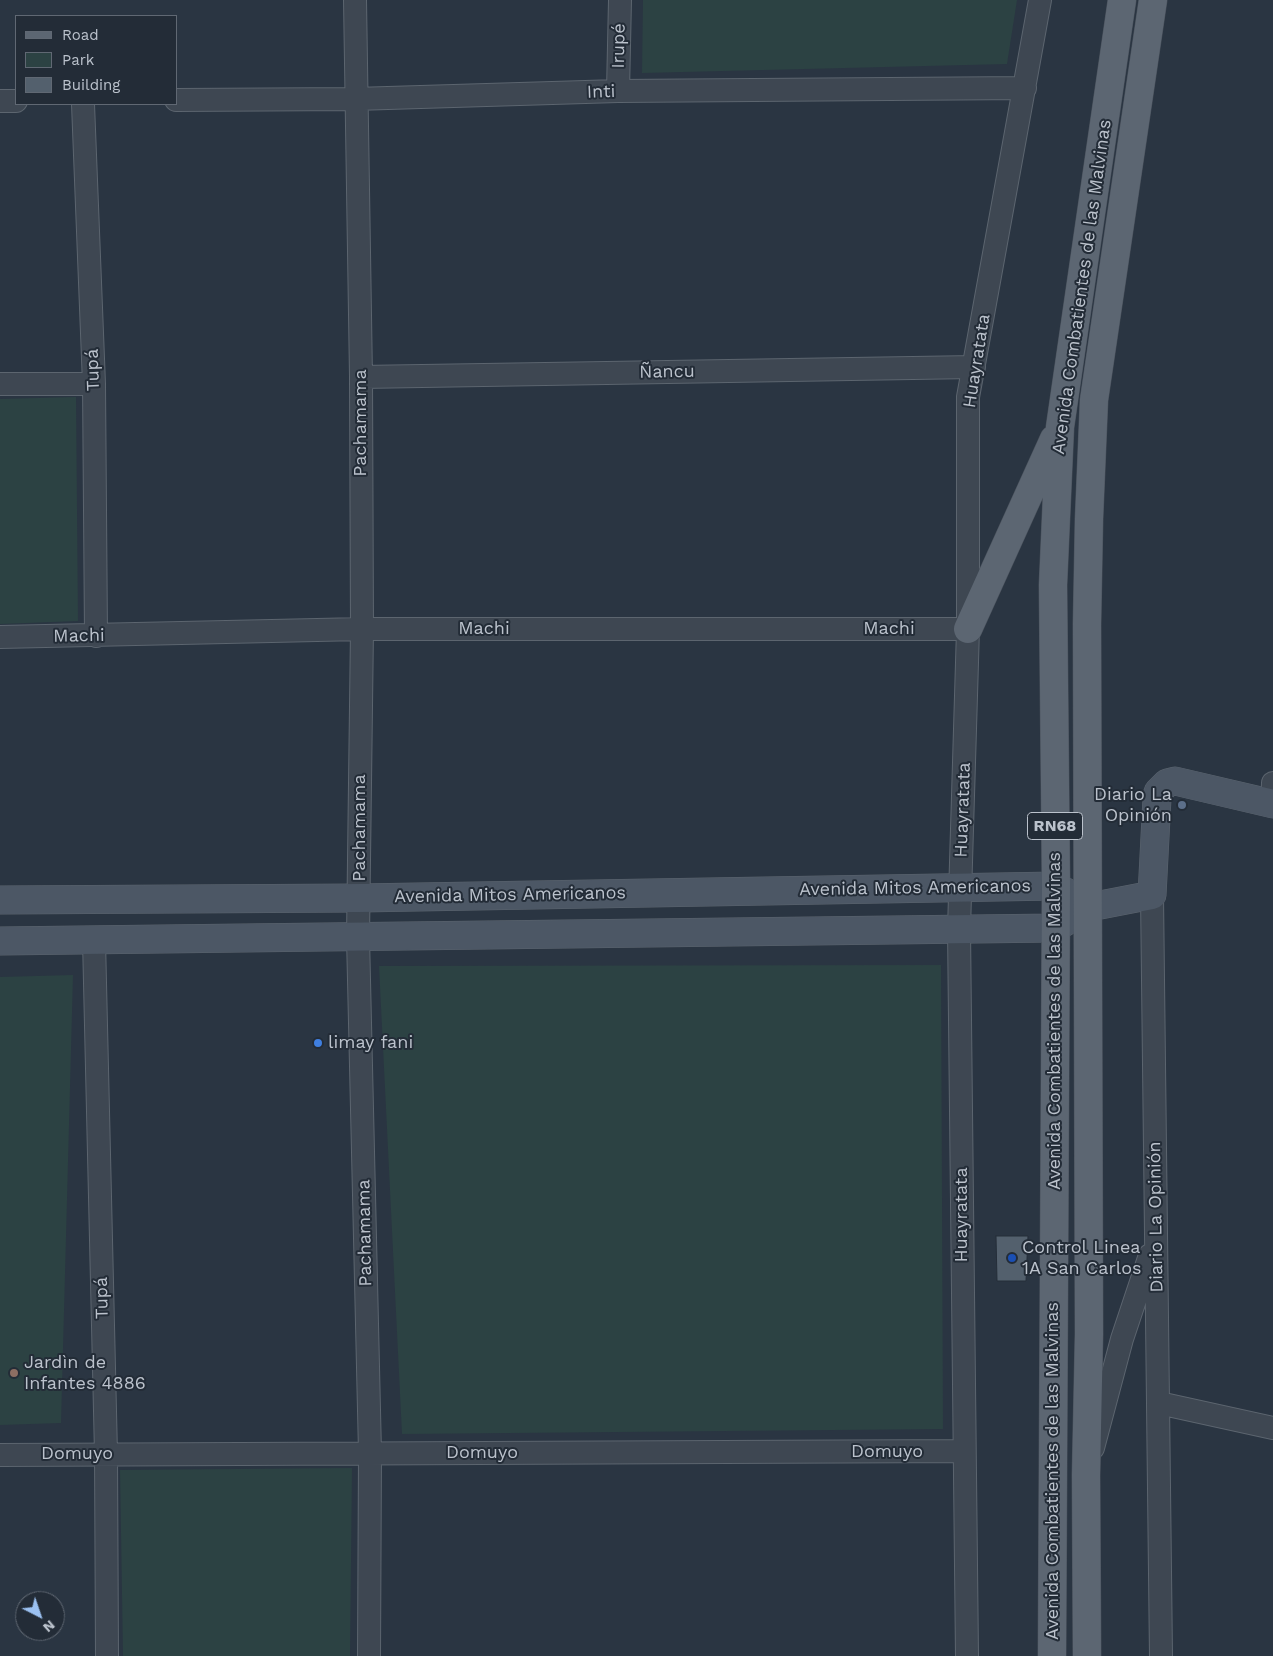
<!DOCTYPE html>
<meta charset="utf-8">
<style>
body{margin:0}
#map{position:relative;width:1273px;height:1656px;overflow:hidden;background:#2a3542;font-family:"Work Sans",sans-serif}
canvas{display:block}
.legend{position:absolute;left:15px;top:15px;width:162px;height:90px;box-sizing:border-box;background:#232c37;border:1px solid #606873;margin:0;padding:6px 9px;list-style:none;font-size:15px;color:#bbc2cc}
.legend li{display:flex;align-items:center;gap:10px;height:25px}
.legend b{width:25px;border:1px solid #606873}
.north{position:absolute;left:15px;top:1591px;width:50px;height:50px;box-sizing:border-box;background:#232c37;border:1px solid #606873;border-radius:50%;rotate:139deg;font-size:14px;font-weight:700;line-height:20px;text-align:center;color:#bbc2cc}
.north::after{content:'';display:block;margin:auto;width:18px;height:22px;background:#9bc1f1;clip-path:polygon(50% 0,100% 100%,50% 72%,0 100%)}
</style>
<div id="map">
<canvas width="1273" height="1656"></canvas>
<ul class="legend">
<li><b style="height:6px;background:#5c6672"></b>Road</li>
<li><b style="height:14px;background:#2c4243"></b>Park</li>
<li><b style="height:14px;background:#53606d"></b>Building</li>
</ul>
<div class="north">N</div>
</div>
<script>
const context = document.querySelector('canvas').getContext('2d');
context.lineJoin = 'round';
function fillPath(path, color) { context.fillStyle = color; context.fill(path, 'evenodd'); }
const poly = rows => new Path2D(rows.map(r => 'M' + r).join(''));
function trace(path, color, width, dash) { context.strokeStyle = color; context.lineWidth = width; context.lineCap = dash ? 'butt' : 'round'; context.setLineDash(dash || []); context.stroke(path); }
function drawText(font, color, halo, rows, align = 'center') {
  context.font = font + ' "Work Sans",sans-serif'; context.lineWidth = 4; context.setLineDash([]); context.textBaseline = 'middle'; context.strokeStyle = halo; context.fillStyle = color; for (const [text, x, y, turn = 0] of rows) {
    context.save(); context.translate(x, y); context.rotate((+turn || 0) * Math.PI / 180); context.textAlign = isNaN(turn) ? turn : align; if (halo) context.strokeText(text, 0, 0); context.fillText(text, 0, 0); context.restore();
  }
}
fillPath(poly([
 [643,0,1017,0,1007,64,642,73],
 [76,397,78,621,0,624,0,399],
 [941,965,943,1429,402,1434,379,966],
 [73,975,61,1423,0,1425,0,977],
 [352,1468,350,1656,123,1656,120,1470]
]), '#2c4243');
const building = poly([
 [996,1236,1028,1236,1026,1281,997,1281,996,1236]
]);
fillPath(building, '#53606d');
trace(building, '#252e39', 1);
const street = poly([
 [355,0,361,377,362,629,358,937,370,1453,369,1656],
 [618,91,620,0],
 [176,100,355,99,618,91,1025,88],
 [0,101,16,101],
 [83,104,94,384,96,636],
 [361,377,974,367],
 [0,384,94,384],
 [0,637,362,629,968,629],
 [1272,804,1273,783],
 [1152,895,1161,1656],
 [94,940,106,1454,107,1656],
 [1159,1403,1273,1428],
 [1093,1448,1122,1339,1150,1255],
 [0,1455,964,1451],
 [967,1656,959,929,968,629,968,397,1040,0]
]);
const secondary = poly([
 [0,900,360,898,1056,886,1090,907],
 [0,941,1055,928,1090,907,1152,895,1157,798,1158,792,1167,783,1175,781,1273,804]
]);
const primary = poly([
 [968,629,1054,439],
 [1052,1656,1056,886,1053,585,1060,427,1122,0],
 [1087,1656,1086,1475,1089,1334,1087,624,1089,519,1094,400,1153,0]
]);
trace(street, '#5c656f', 24);
trace(secondary, '#5c656f', 29);
trace(primary, '#48505b', 29);
trace(street, '#3e4752', 22);
trace(secondary, '#4c5765', 28);
trace(primary, '#5c6672', 28);
for (const [x, y, r, color] of [
 [1182,805,5,"#5c6f8a"],
 [318,1043,5,"#3f7fe0"],
 [1012,1258,5,"#1a4fb4"],
 [14,1373,5,"#8d6e63"]
]) { const dot = new Path2D(); dot.arc(x, y, r, 0, 2 * Math.PI); context.fillStyle = color; context.fill(dot); trace(dot, '#232c37', 2); }
for (const [x, y, w] of [
 [1055,826,55]
]) { const box = new Path2D(); box.roundRect(x - w / 2, y - 13.5, w, 27, 4); context.fillStyle = '#232c37'; context.fill(box); trace(box, '#bbc2cc', 1); }
drawText('bold 16px', '#bbc2cc', null, [
 ["RN68",1055,826]
]);
drawText('18px', '#bbc2cc', '#232c37', [
 ["Irupé",619,46,-89],
 ["Inti",601,92,-2],
 ["Avenida Combatientes de las Malvinas",1082,287,-82],
 ["Huayratata",977,361,-81],
 ["Tupá",93,370,-92],
 ["Ñancu",667,372,-1],
 ["Pachamama",361,423,-90],
 ["Machi",484,629],
 ["Machi",889,629],
 ["Machi",79,636,-1],
 ["Huayratata",963,810,-88],
 ["Pachamama",360,828,-90],
 ["Avenida Mitos Americanos",915,888,-1],
 ["Avenida Mitos Americanos",510,895,-1],
 ["Avenida Combatientes de las Malvinas",1055,1021,-90],
 ["Huayratata",962,1215,-90],
 ["Diario La Opinión",1156,1217,-91],
 ["Pachamama",365,1233,-91],
 ["Tupá",102,1298,-91],
 ["Domuyo",887,1452],
 ["Domuyo",482,1453],
 ["Domuyo",77,1454],
 ["Avenida Combatientes de las Malvinas",1053,1471,-90]
]);
drawText('18px', '#bbc2cc', '#232c37', [
 ["Diario La",1172,795,"right"],
 ["Opinión",1172,816,"right"],
 ["limay fani",328,1043],
 ["Control Linea",1022,1248],
 ["1A San Carlos",1022,1269],
 ["Jardìn de",24,1363],
 ["Infantes 4886",24,1384]
], 'left');
</script>
